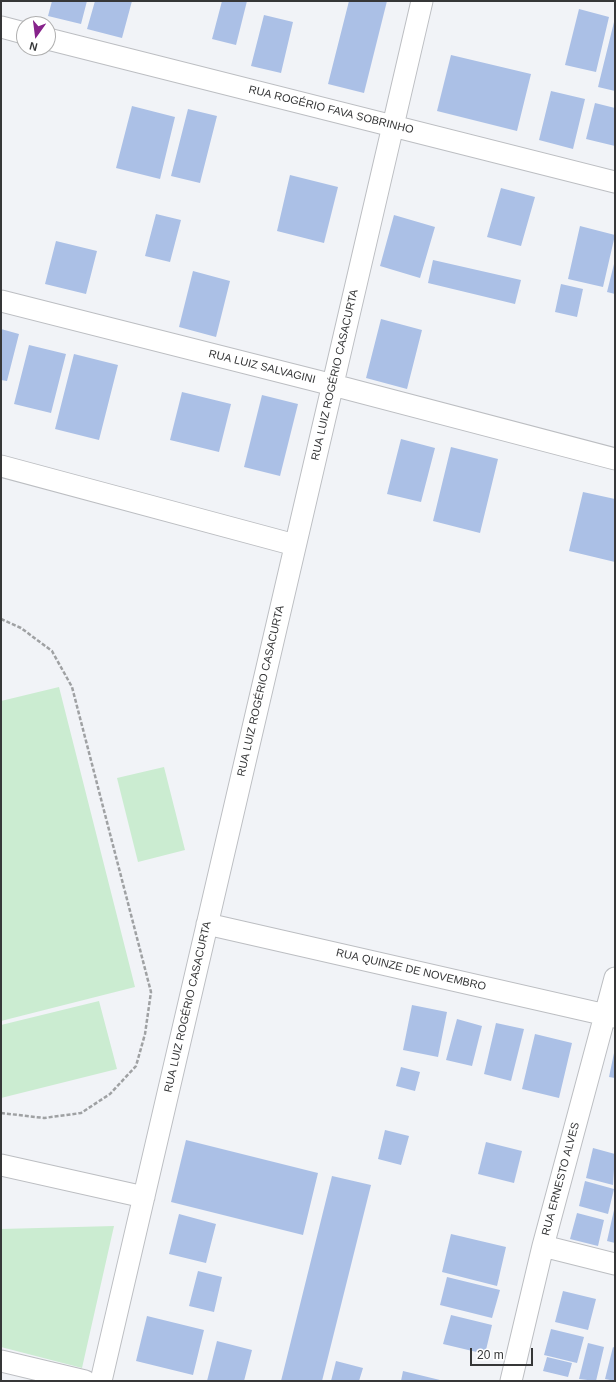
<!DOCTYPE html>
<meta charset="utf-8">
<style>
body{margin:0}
#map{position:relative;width:616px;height:1382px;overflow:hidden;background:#f1f3f7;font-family:Helvetica,sans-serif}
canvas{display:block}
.frame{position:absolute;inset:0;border:2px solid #363738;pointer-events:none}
.north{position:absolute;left:16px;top:16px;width:40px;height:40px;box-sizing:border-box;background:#fff;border:1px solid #afafaf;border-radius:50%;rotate:194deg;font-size:11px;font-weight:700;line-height:16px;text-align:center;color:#363738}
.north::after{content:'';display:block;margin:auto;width:14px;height:18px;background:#87238b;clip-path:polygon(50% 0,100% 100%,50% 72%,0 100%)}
.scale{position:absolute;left:470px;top:1348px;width:63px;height:18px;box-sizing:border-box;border:2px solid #363738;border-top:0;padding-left:5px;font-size:12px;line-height:14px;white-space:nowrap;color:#363738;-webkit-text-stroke:3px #fff;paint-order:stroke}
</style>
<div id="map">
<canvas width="616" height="1382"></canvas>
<div class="frame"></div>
<div class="north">N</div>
<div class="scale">20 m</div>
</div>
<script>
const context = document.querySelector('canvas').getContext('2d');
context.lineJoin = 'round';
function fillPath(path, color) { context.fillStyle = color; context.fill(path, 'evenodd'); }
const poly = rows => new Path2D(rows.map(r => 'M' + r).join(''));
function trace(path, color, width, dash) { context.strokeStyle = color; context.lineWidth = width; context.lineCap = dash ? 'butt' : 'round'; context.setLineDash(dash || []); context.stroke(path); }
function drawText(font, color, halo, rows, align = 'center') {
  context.font = font + ' Helvetica,sans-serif'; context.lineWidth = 3; context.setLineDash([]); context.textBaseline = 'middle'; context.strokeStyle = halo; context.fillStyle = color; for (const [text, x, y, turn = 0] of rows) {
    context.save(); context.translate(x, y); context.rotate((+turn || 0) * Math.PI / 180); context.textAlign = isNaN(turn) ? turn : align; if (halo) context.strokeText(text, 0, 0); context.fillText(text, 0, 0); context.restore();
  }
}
fillPath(poly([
 [59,687,135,987,1,1021,1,701],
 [164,767,185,850,138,862,117,778],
 [99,1001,117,1069,1,1098,1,1025],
 [114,1226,82,1368,1,1347,1,1229]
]), '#cbecd1');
fillPath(poly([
 [52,1,87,1,81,24,48,16],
 [95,1,132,1,122,38,87,29],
 [222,1,247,1,236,45,212,39],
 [349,1,387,1,364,93,328,84],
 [579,9,609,17,596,72,565,65],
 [264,15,293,22,281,73,251,66],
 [614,22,615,22,615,91,598,87],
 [451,55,531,74,517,131,437,111],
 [551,91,585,99,573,149,539,140],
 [595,103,615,108,615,146,586,139],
 [132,106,175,117,160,179,116,168],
 [188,109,217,116,200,183,171,176],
 [290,175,338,187,324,243,277,231],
 [501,188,535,197,521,246,487,237],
 [156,214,181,220,170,262,145,256],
 [394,215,435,227,420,278,380,266],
 [580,226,615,235,603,287,568,279],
 [56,241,97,251,86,294,45,284],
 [433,260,521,280,515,304,428,283],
 [614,264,615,264,615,294,607,292],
 [193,271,230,281,216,337,179,327],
 [561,284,583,289,577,317,555,312],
 [381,319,422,330,407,389,366,378],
 [1,329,19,334,7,381,1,380],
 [29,345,66,354,51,413,14,404],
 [74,354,118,365,99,440,55,429],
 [182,392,231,404,219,452,170,440],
 [262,395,298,404,280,476,244,467],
 [401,439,435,448,421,502,387,494],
 [451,447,498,459,480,533,433,521],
 [583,492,615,499,615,562,569,551],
 [412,1005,447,1012,438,1057,403,1050],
 [457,1019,482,1026,472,1066,446,1060],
 [496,1023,524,1029,511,1081,484,1074],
 [535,1034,572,1043,559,1098,522,1089],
 [614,1053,615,1054,615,1078,609,1077],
 [401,1067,420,1072,415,1091,396,1086],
 [385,1130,409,1136,401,1165,378,1159],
 [186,1140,318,1173,303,1235,171,1202],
 [486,1142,522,1151,514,1183,478,1174],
 [593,1148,615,1154,613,1185,586,1178],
 [332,1176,371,1185,322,1381,281,1381],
 [585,1181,614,1189,608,1214,579,1206],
 [614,1210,615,1210,615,1243,607,1241],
 [577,1213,604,1220,598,1246,570,1239],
 [179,1214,216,1224,206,1263,169,1254],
 [451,1234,506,1247,497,1286,442,1272],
 [198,1271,222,1277,214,1312,189,1306],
 [447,1277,500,1290,492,1318,440,1305],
 [563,1291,596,1299,588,1330,555,1322],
 [451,1315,492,1325,485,1354,443,1344],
 [147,1316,204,1330,193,1375,136,1361],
 [551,1329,584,1337,577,1363,544,1355],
 [217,1341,252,1350,244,1381,207,1381],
 [588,1343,604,1347,596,1381,579,1379],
 [613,1347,615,1348,615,1381,605,1379],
 [547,1357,572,1363,568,1377,543,1371],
 [336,1361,363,1368,359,1381,331,1381],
 [403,1371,440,1380,440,1381,401,1381]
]), '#abc0e6');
const minor = poly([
 [1,27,24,33],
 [48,39,615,182],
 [1,301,333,385,615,459],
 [1,466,295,545],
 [207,924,615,1017],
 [1,1165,144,1197],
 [543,1246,615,1264],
 [1,1361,85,1381],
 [101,1381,422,1],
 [511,1381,543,1246,615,978]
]);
trace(minor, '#bcbec2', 23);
trace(poly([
 [1,619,21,628,52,651,72,687,151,992,145,1034,136,1066,110,1094,81,1113,44,1118,1,1113]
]), '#9fa1a3', 2.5, [4, 2]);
trace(minor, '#fff', 21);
drawText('11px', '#363738', '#fff', [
 ["RUA ROGÉRIO FAVA SOBRINHO",331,110,14],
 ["RUA LUIZ SALVAGINI",262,367,14],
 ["RUA LUIZ ROGÉRIO CASACURTA",335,375,-77],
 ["RUA LUIZ ROGÉRIO CASACURTA",261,691,-77],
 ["RUA QUINZE DE NOVEMBRO",411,970,13],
 ["RUA LUIZ ROGÉRIO CASACURTA",188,1007,-77],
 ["RUA ERNESTO ALVES",561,1179,-75]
]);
</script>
